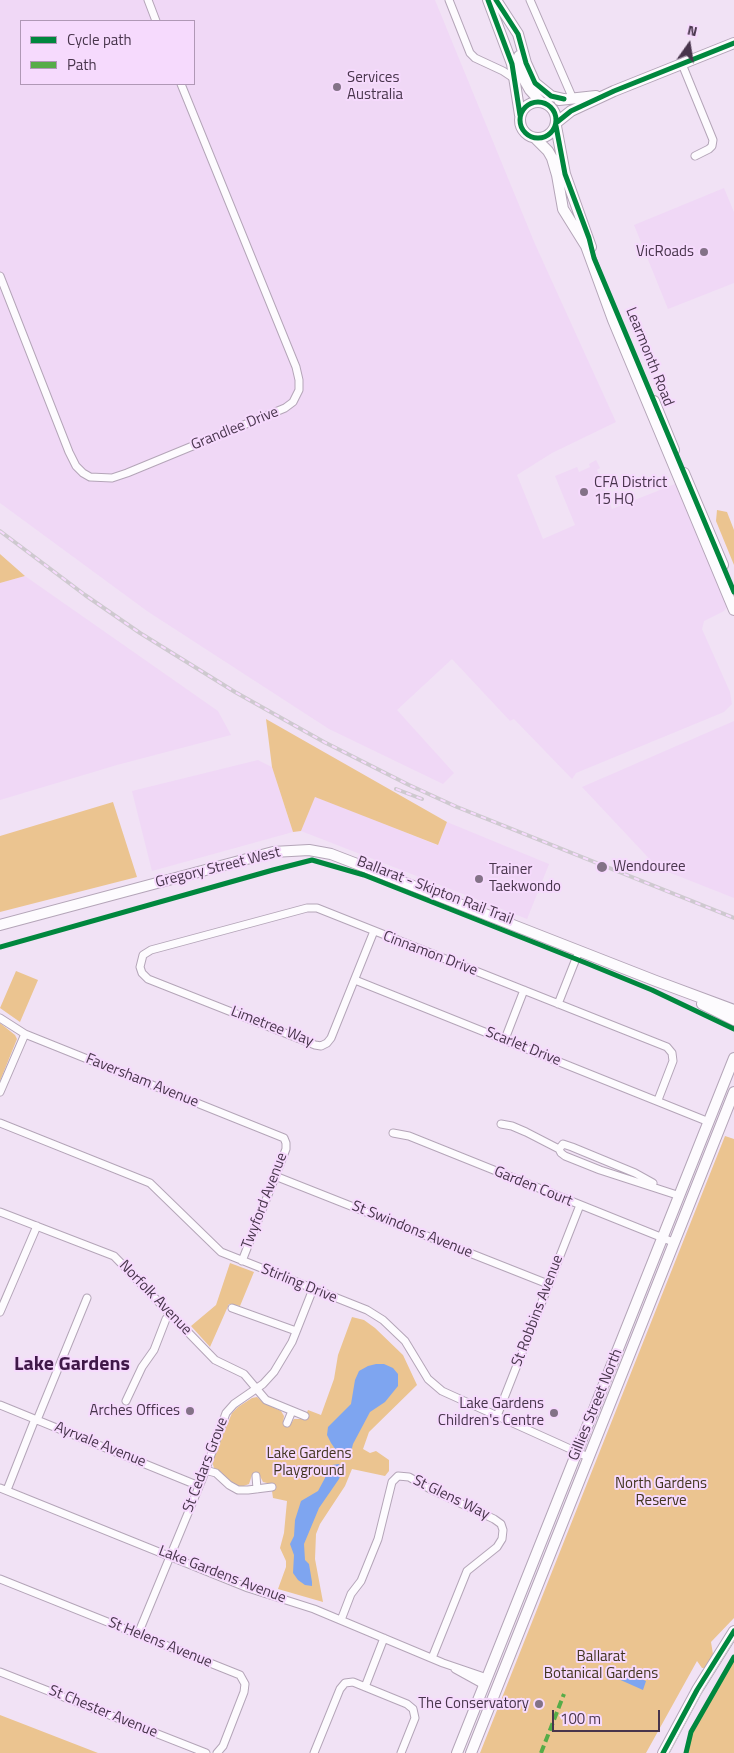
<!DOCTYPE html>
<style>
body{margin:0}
#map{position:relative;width:734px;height:1753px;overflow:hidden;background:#f1e2f5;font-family:"Titillium Web",sans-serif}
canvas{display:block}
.legend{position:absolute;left:20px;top:20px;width:175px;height:65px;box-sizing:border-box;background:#f6dafd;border:1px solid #b098b6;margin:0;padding:6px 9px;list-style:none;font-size:15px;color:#48354c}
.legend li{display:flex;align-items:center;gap:10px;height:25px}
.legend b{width:25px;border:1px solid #b098b6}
.north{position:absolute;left:664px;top:20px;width:50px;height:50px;-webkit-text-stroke:4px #f6dafd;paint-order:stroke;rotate:13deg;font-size:14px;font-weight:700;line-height:20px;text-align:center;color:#48354c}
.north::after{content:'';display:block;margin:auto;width:18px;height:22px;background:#48354c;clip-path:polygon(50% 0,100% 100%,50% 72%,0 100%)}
.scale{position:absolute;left:552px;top:1710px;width:108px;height:22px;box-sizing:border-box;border:2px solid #48354c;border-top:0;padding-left:6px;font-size:15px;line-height:18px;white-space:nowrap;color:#48354c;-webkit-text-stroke:4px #f6dafd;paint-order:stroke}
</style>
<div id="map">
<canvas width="734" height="1753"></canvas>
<ul class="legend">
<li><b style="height:6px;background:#00873e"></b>Cycle path</li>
<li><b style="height:6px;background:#56ac48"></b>Path</li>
</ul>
<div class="north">N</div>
<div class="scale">100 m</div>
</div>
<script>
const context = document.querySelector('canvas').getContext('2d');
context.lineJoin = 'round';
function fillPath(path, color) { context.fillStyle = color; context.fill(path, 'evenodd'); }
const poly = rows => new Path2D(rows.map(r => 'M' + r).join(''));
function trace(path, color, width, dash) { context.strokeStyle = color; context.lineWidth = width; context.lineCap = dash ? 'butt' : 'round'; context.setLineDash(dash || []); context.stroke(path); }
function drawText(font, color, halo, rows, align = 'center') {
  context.font = font + ' "Titillium Web",sans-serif'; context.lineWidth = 4; context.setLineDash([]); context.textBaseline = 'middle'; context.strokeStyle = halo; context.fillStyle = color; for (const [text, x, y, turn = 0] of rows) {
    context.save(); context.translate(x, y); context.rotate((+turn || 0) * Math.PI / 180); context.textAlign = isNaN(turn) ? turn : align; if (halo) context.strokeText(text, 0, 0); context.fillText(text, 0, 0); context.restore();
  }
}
fillPath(poly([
 [0,0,435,0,535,244,616,422,552,453,517,475,543,539,575,525,555,476,577,467,579,472,590,467,589,464,596,460,600,468,597,470,612,509,680,482,731,602,724,611,704,621,702,629,730,692,732,704,724,712,576,773,572,779,514,719,510,721,452,659,397,710,454,773,443,784,329,729,147,611,0,503],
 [21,21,194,21,194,84,21,84],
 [724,188,734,212,734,283,668,309,634,225],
 [25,576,218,711,231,735,117,765,0,800,0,583],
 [734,721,734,898,658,868,582,787],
 [258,760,272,767,293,832,152,871,132,791],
 [315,796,437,845,447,822,549,864,527,919,301,831]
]), '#f0d8f6');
fillPath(poly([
 [717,510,727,512,734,530,734,565,716,521],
 [0,554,25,576,0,583],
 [266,719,447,822,438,845,315,797,301,831,293,832,272,767],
 [113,802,137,877,0,912,0,836],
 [16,971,38,980,20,1022,0,1008],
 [0,1023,15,1035,17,1039,0,1081],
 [725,1136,734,1139,734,1618,711,1642,713,1654,705,1668,702,1668,697,1661,646,1753,480,1753],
 [230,1263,254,1272,240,1306,229,1304,210,1347,191,1326,216,1305],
 [352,1317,364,1320,375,1328,403,1355,417,1385,369,1432,363,1449,370,1453,376,1451,389,1460,389,1471,385,1476,352,1469,345,1486,320,1524,316,1534,315,1559,323,1602,278,1589,286,1567,286,1561,280,1548,284,1533,287,1501,273,1498,271,1484,263,1482,259,1474,252,1475,249,1484,241,1487,231,1482,221,1472,214,1468,212,1461,232,1413,238,1407,252,1398,257,1397,264,1403,281,1411,284,1416,283,1423,290,1425,294,1419,304,1419,308,1410,321,1415,334,1379,338,1355],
 [734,1660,734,1753,687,1753,692,1732],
 [0,1715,98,1753,0,1753]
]), '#ebc490');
fillPath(poly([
 [376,1364,384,1364,393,1368,398,1374,398,1386,385,1402,370,1412,353,1444,351,1452,346,1456,340,1456,331,1443,327,1435,328,1427,351,1404,355,1380,359,1371,368,1366],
 [339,1464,342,1471,339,1479,319,1508,304,1544,305,1560,309,1564,312,1582,312,1586,305,1585,298,1580,293,1573,294,1555,290,1544,294,1536,295,1520,301,1501,318,1491,325,1478,328,1469,332,1465],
 [620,1669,646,1681,643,1690,616,1678]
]), '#7ea5f0');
const street = poly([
 [148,0,156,21],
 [449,0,470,53,475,58,503,71,515,79],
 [530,0,573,99],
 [682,64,713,140,712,146,709,149,695,156],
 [0,276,69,452,76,466,83,473,90,477,112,478,127,473,285,408,293,402,299,390,299,380,296,367,181,84],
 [374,931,331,1038,327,1043,321,1046,315,1045,148,979,142,973,140,967,143,955,151,950,307,908,317,908,667,1047,672,1053,673,1061,658,1100],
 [355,980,709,1122],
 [558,1004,579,951],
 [0,1018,25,1034,284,1138,286,1143,286,1149,242,1261],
 [505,1039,524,990],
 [0,1092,25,1034],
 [0,1123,150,1183,221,1252,367,1310,383,1320,405,1341,428,1379,442,1391,588,1457],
 [501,1124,512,1126,526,1132,559,1149,561,1153,565,1156,600,1170,680,1196],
 [393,1133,409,1136,673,1242],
 [559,1149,563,1144,572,1147,635,1173,653,1183],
 [275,1176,548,1284],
 [0,1212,114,1256,215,1360,244,1374,266,1400,305,1416],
 [232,1308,296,1331],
 [0,1312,37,1226],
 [126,1401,142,1367,154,1350,166,1319,171,1314],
 [0,1405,199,1486],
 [497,1416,580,1205],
 [37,1420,87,1298],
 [287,1423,292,1411],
 [205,1470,216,1473,229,1485,238,1490,248,1490,272,1487],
 [256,1476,257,1489],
 [0,1488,248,1588,314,1609,443,1663,487,1678],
 [7,1490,35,1419],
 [0,1579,240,1675,245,1684,244,1692,223,1746,217,1753],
 [341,1620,351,1594,361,1581,378,1539,392,1482,398,1476,409,1477,432,1490,494,1519,501,1524,503,1530,502,1539,497,1547,467,1571,432,1658],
 [138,1634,203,1477,226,1413,234,1404,263,1384,274,1372,292,1342,313,1289],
 [455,1669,484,1685],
 [0,1672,206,1753],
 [365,1687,384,1638],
 [314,1753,340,1689,345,1683,353,1682,407,1704,413,1709,415,1718,401,1753]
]);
const secondary = poly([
 [488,0,512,64,520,115],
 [496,0,518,34,526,63,535,83,551,96,564,99],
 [519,56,521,74,530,90,540,101],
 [559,100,596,96],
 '520 120a18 18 0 1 1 36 0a18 18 0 1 1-36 0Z',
 [556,123,571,111,614,91,734,43],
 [556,126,565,174,591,247],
 [535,138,548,151,552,158,557,175,563,209,586,246,613,320,734,610],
 [654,401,674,450],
 [684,473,723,565],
 [0,925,273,852,309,850,331,854,357,864,656,981,734,1010],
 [702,1004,734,1020],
 [457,1753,734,1058],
 [471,1753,734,1092],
 [663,1753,697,1690,734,1631]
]);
trace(street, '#b4a5b8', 9);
trace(secondary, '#b4a5b8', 12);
trace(street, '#fdfbfe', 7);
trace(secondary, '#fdfbfe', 10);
trace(poly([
 [669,1753,704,1688,734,1640]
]), '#cec9cf', 1);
const rail = poly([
 [0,531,85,595,140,633,235,692,324,742,409,785,457,807,734,918],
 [396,789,422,799]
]);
trace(rail, '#cec9cf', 4);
trace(rail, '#f6dafd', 2, [5.5]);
trace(poly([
 [541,1753,564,1694]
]), '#56ac48', 4, [8, 4]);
trace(poly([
 [488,0,512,64,520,115],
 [496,0,518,34,526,63,535,83,551,96,564,99],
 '520 120a18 18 0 1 1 36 0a18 18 0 1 1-36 0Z',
 [556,123,571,111,614,91,734,43],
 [556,126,565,174,589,238,594,258,734,592],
 [0,947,273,870,312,860,364,875,586,963,652,990,734,1029],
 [663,1753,697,1690,734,1631],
 [686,1753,691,1732,734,1657]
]), '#00873e', 5);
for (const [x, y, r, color] of [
 [337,87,5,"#837287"],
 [704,252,5,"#837287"],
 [584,492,5,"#837287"],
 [602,867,6,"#837287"],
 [479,879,5,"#837287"],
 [190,1411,5,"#837287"],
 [554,1413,5,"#837287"],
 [539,1704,5,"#837287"]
]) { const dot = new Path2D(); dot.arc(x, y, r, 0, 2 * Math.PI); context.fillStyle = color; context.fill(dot); trace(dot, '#f6dafd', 2); }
drawText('15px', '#48354c', '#f6dafd', [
 ["Services",347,78],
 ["Australia",347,95],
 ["VicRoads",694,252,"right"],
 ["CFA District",594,483],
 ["15 HQ",594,500],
 ["Wendouree",613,867],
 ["Trainer",489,870],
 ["Taekwondo",489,887],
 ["Lake Gardens",544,1404,"right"],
 ["Children's Centre",544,1421,"right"],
 ["Arches Offices",180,1411,"right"],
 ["The Conservatory",529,1704,"right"]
], 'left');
drawText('15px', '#48354c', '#f6dafd', [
 ["Learmonth Road",649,357,68],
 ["Grandlee Drive",235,429,-22],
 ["Gregory Street West",218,868,-14],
 ["Ballarat - Skipton Rail Trail",435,891,21],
 ["Cinnamon Drive",430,954,21],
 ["Limetree Way",272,1027,21],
 ["Scarlet Drive",523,1047,22],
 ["Faversham Avenue",142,1081,22],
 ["Garden Court",533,1187,22],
 ["Twyford Avenue",265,1201,-69],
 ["St Swindons Avenue",412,1230,22],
 ["Stirling Drive",299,1284,22],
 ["Norfolk Avenue",155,1298,46],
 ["St Robbins Avenue",538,1311,-69],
 ["Gillies Street North",596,1405,-68],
 ["Ayrvale Avenue",100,1445,22],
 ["St Cedars Grove",206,1465,-69],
 ["St Glens Way",451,1498,26],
 ["Lake Gardens Avenue",222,1575,21],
 ["St Helens Avenue",160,1643,22],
 ["St Chester Avenue",103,1712,22]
]);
drawText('15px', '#423520', '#f6dafd', [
 ["Lake Gardens",309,1454],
 ["Playground",309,1471],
 ["North Gardens",661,1484],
 ["Reserve",661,1501],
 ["Ballarat",601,1657],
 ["Botanical Gardens",601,1674]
]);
drawText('bold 20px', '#3f1848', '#f6dafd', [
 ["Lake Gardens",72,1365]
]);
</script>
